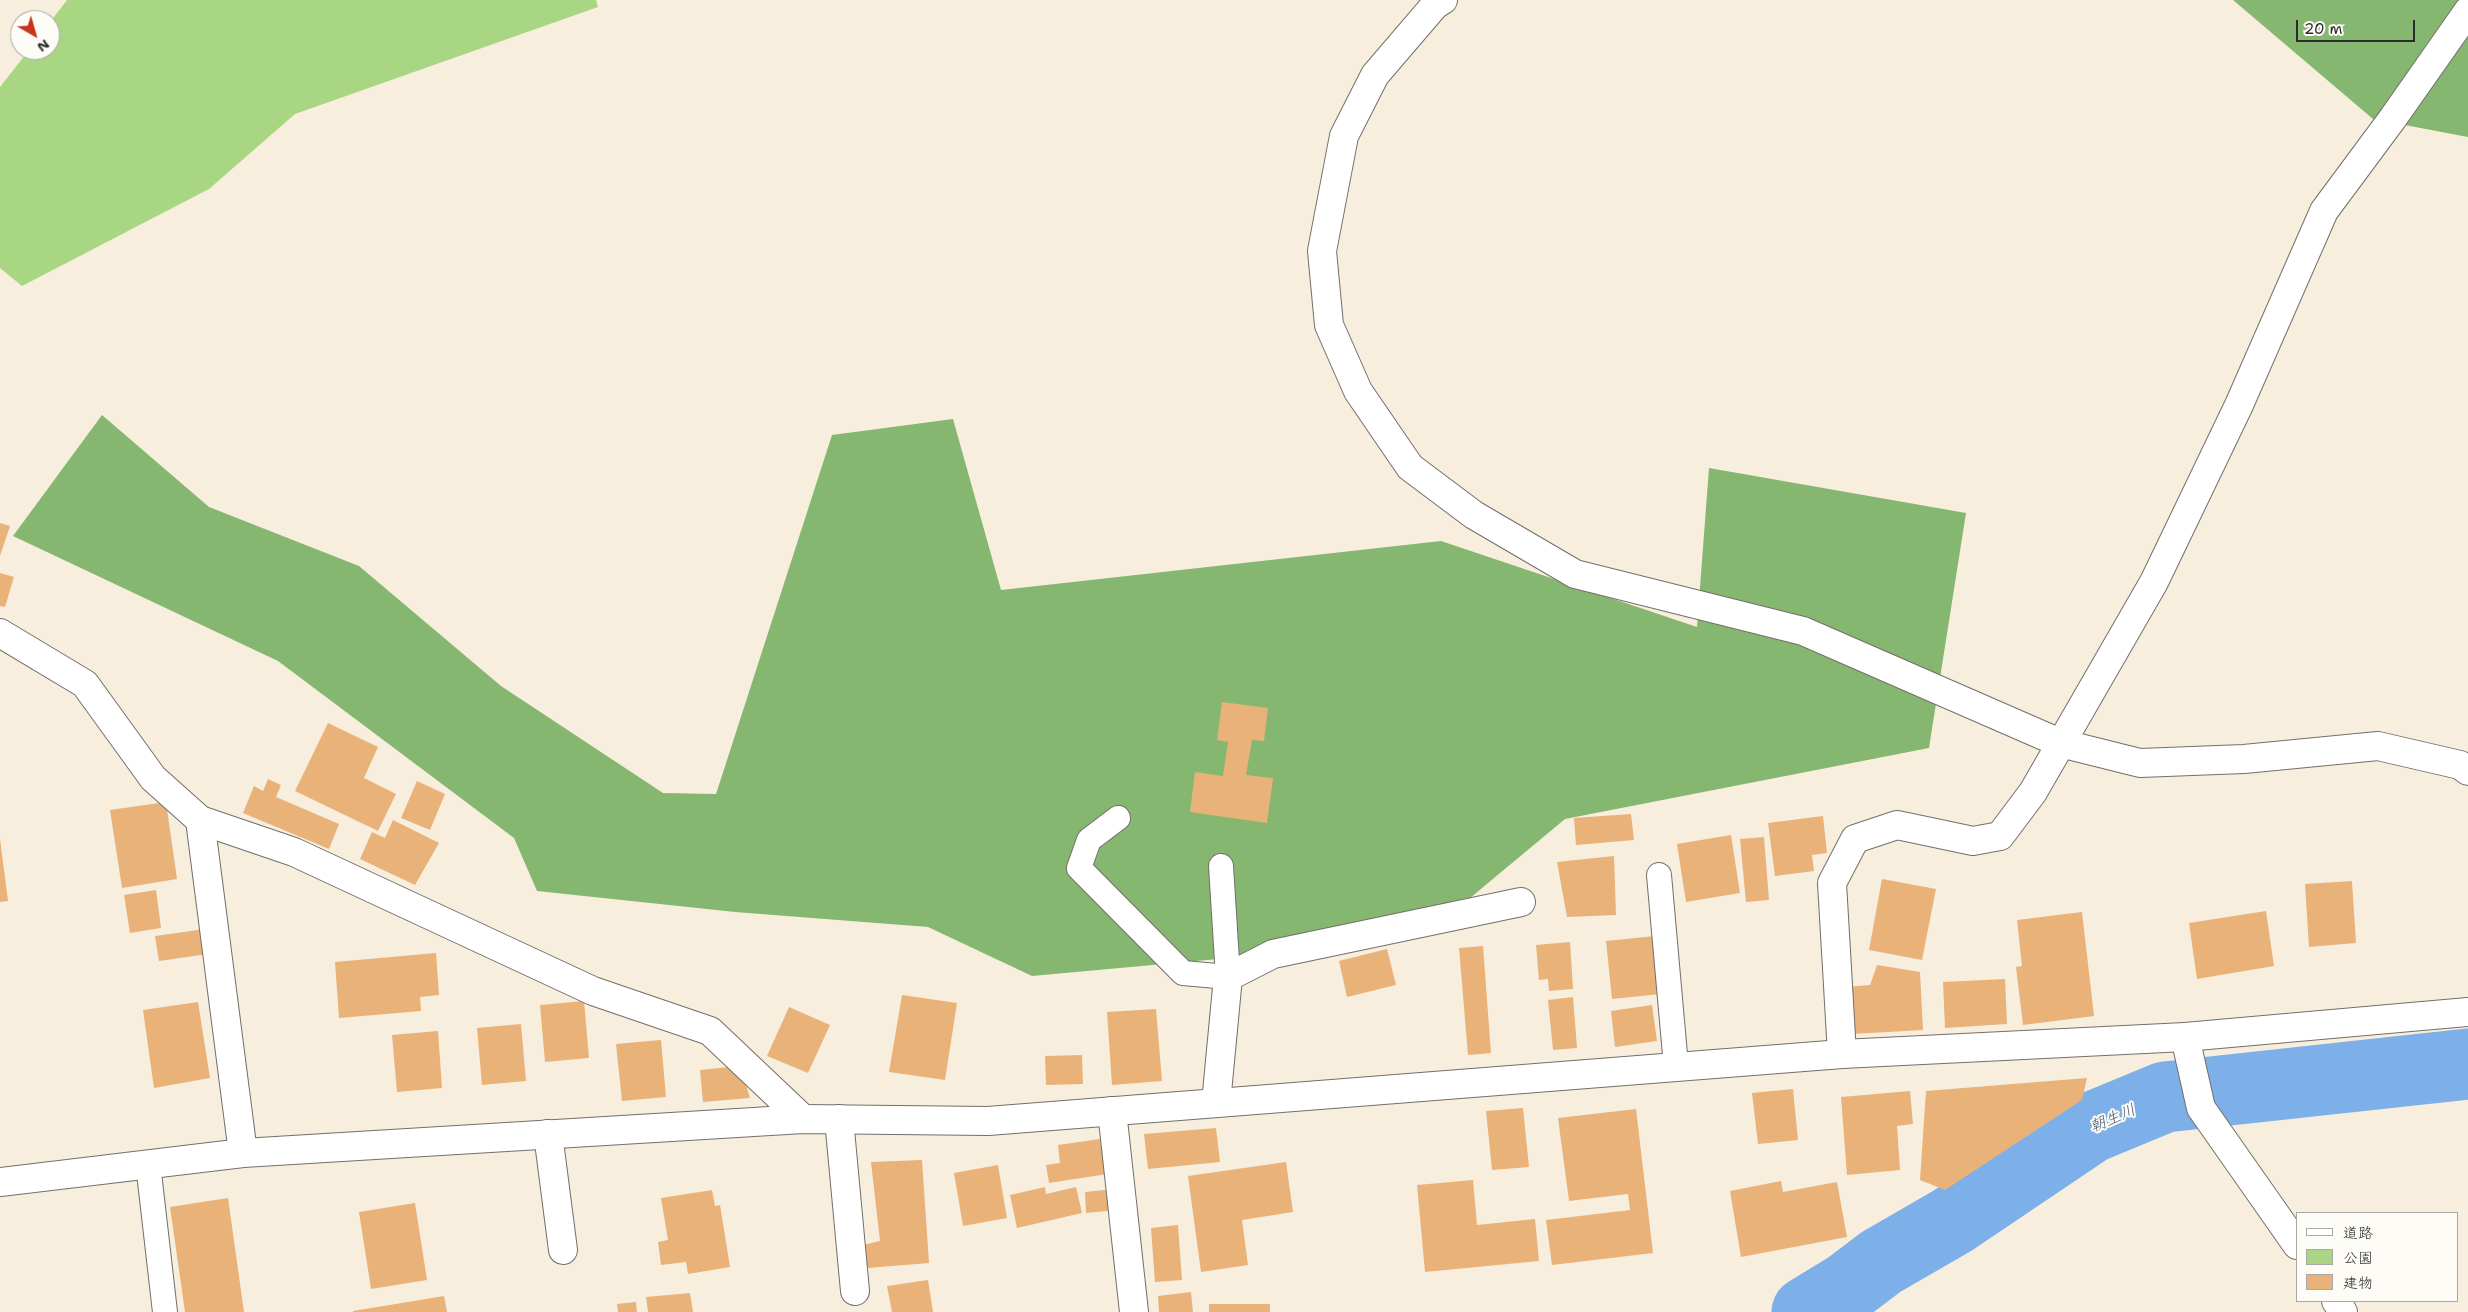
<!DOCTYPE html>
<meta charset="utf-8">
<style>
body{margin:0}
#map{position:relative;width:2468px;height:1312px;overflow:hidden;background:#f8eede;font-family:"Shantell Sans","Klee One",sans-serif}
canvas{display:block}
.legend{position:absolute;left:2296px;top:1212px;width:162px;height:90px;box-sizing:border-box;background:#fdfcf7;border:1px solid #a9a8a5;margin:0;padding:6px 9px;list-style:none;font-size:15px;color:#2b2b2b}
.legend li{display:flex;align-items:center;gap:10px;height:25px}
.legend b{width:25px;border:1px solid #a9a8a5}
.north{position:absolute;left:10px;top:10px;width:50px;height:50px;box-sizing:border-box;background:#fdfcf7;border:1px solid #a9a8a5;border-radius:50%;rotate:142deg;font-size:14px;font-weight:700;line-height:20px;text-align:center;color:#2b2b2b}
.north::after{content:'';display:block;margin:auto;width:18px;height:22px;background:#c8321e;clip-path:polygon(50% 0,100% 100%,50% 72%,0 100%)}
.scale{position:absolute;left:2296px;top:20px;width:119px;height:22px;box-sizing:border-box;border:2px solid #2b2b2b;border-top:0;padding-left:6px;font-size:15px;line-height:18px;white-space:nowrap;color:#2b2b2b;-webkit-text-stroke:4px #fdfcf7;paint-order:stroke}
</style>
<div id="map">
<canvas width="2468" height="1312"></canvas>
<ul class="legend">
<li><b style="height:6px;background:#fff"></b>道路</li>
<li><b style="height:14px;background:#a9d683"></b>公園</li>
<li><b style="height:14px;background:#e9b279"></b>建物</li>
</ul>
<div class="north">N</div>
<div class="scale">20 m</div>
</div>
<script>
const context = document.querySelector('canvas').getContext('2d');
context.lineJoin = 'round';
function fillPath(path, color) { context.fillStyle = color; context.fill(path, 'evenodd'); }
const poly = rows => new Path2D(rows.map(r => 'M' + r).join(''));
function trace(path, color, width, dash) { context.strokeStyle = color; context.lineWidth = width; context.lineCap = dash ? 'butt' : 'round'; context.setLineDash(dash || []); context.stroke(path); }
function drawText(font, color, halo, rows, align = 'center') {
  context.font = font + ' "Shantell Sans","Klee One",sans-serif'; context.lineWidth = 4; context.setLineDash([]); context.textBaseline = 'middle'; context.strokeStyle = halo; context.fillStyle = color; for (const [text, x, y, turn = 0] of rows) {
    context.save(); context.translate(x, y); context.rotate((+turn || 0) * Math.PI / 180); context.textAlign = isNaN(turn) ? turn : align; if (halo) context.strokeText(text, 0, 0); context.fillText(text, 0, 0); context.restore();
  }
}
fillPath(poly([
 [67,0,596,0,598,7,295,114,209,189,22,286,0,268,0,87,29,50,50,50,50,22]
]), '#a9d683');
fillPath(poly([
 [2233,0,2468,0,2468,137,2373,119],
 [102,415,209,507,359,566,501,686,663,793,716,794,832,435,953,419,1001,590,1441,541,1697,627,1709,468,1966,513,1929,748,1565,819,1458,908,1273,954,1032,976,928,927,735,912,537,891,514,838,278,661,13,536]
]), '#86b771');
trace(poly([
 [1807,1312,1848,1287,1881,1262,1952,1221,2090,1128,2165,1097,2468,1064]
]), '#7dafe9', 71);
fillPath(poly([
 [0,523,10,526,0,556],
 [0,573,14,577,5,607,0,606],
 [1222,702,1268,708,1264,741,1252,740,1246,775,1273,778,1267,823,1190,812,1195,772,1223,776,1228,742,1217,740],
 [328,723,378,747,364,778,396,794,378,831,295,791],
 [268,779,281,785,276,797,339,824,329,849,243,813,254,786,263,791],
 [417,781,445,794,430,830,401,818],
 [166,802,177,879,122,888,110,810],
 [1631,814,1634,840,1576,845,1574,818],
 [1823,816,1827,853,1812,855,1814,871,1775,876,1768,823],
 [393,820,439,843,415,885,360,859,372,832,385,838],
 [1731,835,1740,893,1686,902,1677,844],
 [1764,837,1769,900,1746,902,1740,839],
 [0,839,8,901,0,902],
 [1614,856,1616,915,1567,917,1557,862],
 [1882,879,1936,889,1922,960,1869,950],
 [2352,881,2356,943,2309,947,2305,884],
 [156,890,161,928,130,933,124,895],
 [2266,911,2274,966,2197,979,2189,923],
 [2082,912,2094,1016,2023,1025,2016,967,2022,966,2017,920],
 [205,929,208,954,159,961,155,936],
 [1655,936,1661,994,1612,999,1606,941],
 [1570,942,1573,989,1549,991,1548,979,1539,980,1536,945],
 [1483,946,1491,1053,1468,1055,1459,948],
 [1387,949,1396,985,1347,997,1339,961],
 [436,953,439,995,420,997,421,1011,339,1018,335,962],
 [1877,965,1920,972,1923,1030,1852,1034,1846,987,1870,985],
 [2005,979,2007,1024,1945,1028,1943,982],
 [902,995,957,1003,945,1080,889,1072],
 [1573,997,1577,1048,1553,1050,1548,1000],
 [584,1001,589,1058,545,1062,540,1005],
 [198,1002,210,1078,154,1088,143,1010],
 [1652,1005,1657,1041,1615,1047,1611,1011],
 [789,1007,830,1025,808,1073,767,1056],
 [1156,1009,1162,1081,1112,1085,1107,1012],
 [521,1024,526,1081,482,1085,477,1028],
 [438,1031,442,1088,397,1092,392,1035],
 [661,1040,666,1097,622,1101,616,1044],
 [1082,1055,1083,1084,1046,1085,1045,1056],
 [729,1067,746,1085,750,1098,703,1102,700,1070],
 [2087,1078,2082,1100,1945,1190,1920,1180,1926,1091],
 [1793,1089,1798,1140,1758,1144,1752,1093],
 [1910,1091,1913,1124,1897,1126,1900,1170,1847,1175,1841,1097],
 [1523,1108,1529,1167,1492,1170,1486,1111],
 [1636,1109,1653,1253,1552,1265,1546,1220,1630,1210,1628,1194,1569,1201,1558,1118],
 [1216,1128,1220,1162,1148,1169,1144,1134],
 [1100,1139,1102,1152,1111,1150,1114,1173,1049,1183,1046,1165,1060,1163,1058,1145],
 [922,1160,929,1263,868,1268,863,1245,880,1241,871,1162],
 [1286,1162,1293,1212,1242,1220,1248,1265,1201,1272,1188,1176],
 [998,1165,1007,1218,963,1226,954,1173],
 [1473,1180,1477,1225,1535,1219,1539,1261,1425,1272,1417,1185],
 [1781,1181,1783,1192,1837,1182,1847,1237,1741,1257,1730,1191],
 [1045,1187,1046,1194,1076,1187,1082,1213,1017,1228,1010,1195],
 [1114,1189,1116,1210,1086,1213,1085,1192],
 [712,1190,715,1206,720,1205,730,1267,688,1274,686,1262,661,1265,658,1242,668,1240,661,1198],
 [228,1198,244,1312,185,1312,170,1207],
 [415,1203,427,1280,371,1289,359,1212],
 [1178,1225,1182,1280,1155,1282,1151,1228],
 [928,1280,933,1312,892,1312,887,1286],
 [1191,1292,1193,1312,1159,1312,1158,1296],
 [690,1293,693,1312,648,1312,646,1297],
 [444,1296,447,1312,353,1312,353,1311],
 [636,1302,637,1312,618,1312,617,1304],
 [1209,1304,1270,1304,1270,1312,1209,1312]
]), '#e9b279');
const service = poly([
 [1118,818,1089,840,1079,868,1183,973,1228,977,1221,866],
 [1659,875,1676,1066],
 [148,1164,165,1312]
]);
const minor = poly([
 [1443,0,1435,5,1375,75,1344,136,1322,251,1329,325,1358,391,1410,467,1474,515,1575,574,1803,631,2060,743,2140,763,2244,759,2378,746,2460,765,2468,771],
 [0,633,85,684,153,778,200,820,294,852,593,991,710,1031,803,1119],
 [200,820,243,1153],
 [2185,1037,2201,1108,2297,1245],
 [1842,1054,1832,883,1855,839,1897,825,1973,841,2000,836,2033,792,2154,582,2239,405,2324,211,2393,118,2468,11],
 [1216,1103,1228,977,1273,954,1521,902],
 [1112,1111,1134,1312],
 [839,1119,855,1291],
 [548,1134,563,1250],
 [2336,1301,2343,1312]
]);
const tertiary = poly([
 [0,1182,243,1153,803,1119,988,1121,1842,1054,2185,1037,2468,1012]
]);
trace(service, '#736f6a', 26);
trace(minor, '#736f6a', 30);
trace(tertiary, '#736f6a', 30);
trace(service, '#fff', 24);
trace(minor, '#fff', 28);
trace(tertiary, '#fff', 28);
drawText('italic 16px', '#48596e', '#fdfcf7', [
 ["朝生川",2113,1119,-23]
]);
</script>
